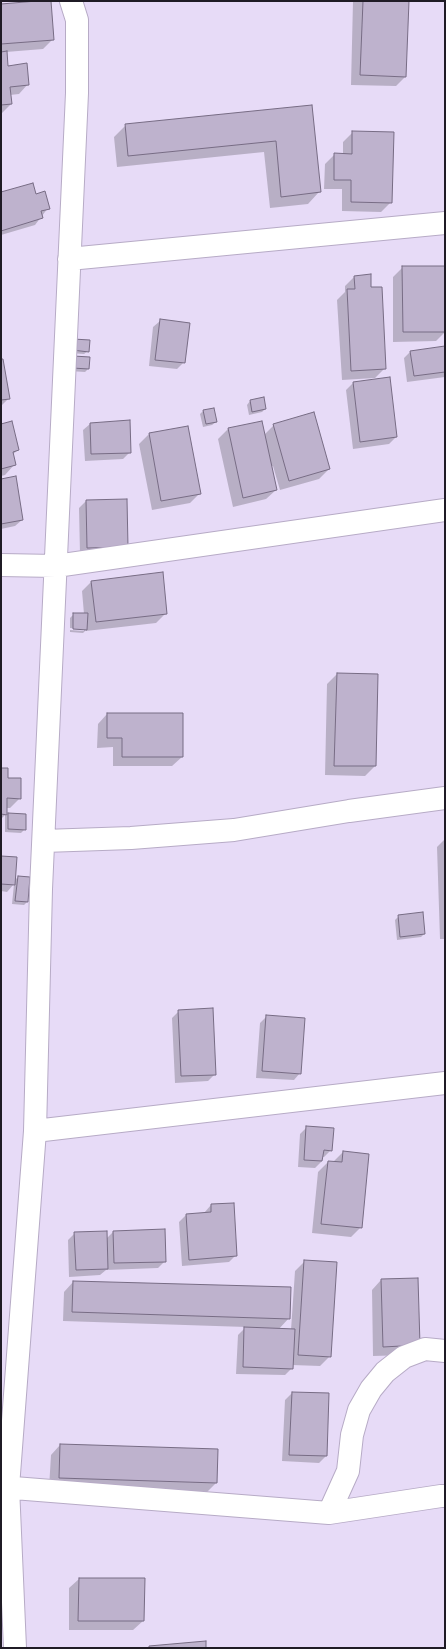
<!DOCTYPE html>
<style>
body{margin:0}
#map{position:relative;width:446px;height:1649px;overflow:hidden;background:#e7dbf7;font-family:"Crimson Pro",serif}
canvas{display:block}
.frame{position:absolute;inset:0;border:2px solid #1f1b25;pointer-events:none}
</style>
<div id="map">
<canvas width="446" height="1649"></canvas>
<div class="frame"></div>
</div>
<script>
const context = document.querySelector('canvas').getContext('2d');
context.lineJoin = 'round';
function fillPath(path, color) { context.fillStyle = color; context.fill(path, 'evenodd'); }
const poly = rows => new Path2D(rows.map(r => 'M' + r).join(''));
function trace(path, color, width, dash) { context.strokeStyle = color; context.lineWidth = width; context.lineCap = dash ? 'butt' : 'round'; context.setLineDash(dash || []); context.stroke(path); }
fillPath(poly([
 [50,1,53,39,43,49,6,52,7,67,28,84,19,94,10,95,11,104,1,114,1,5],
 [353,1,408,1,405,77,396,86,351,85],
 [312,106,319,192,308,204,270,208,264,152,117,167,114,137,126,125],
 [353,132,391,202,381,212,342,211,342,189,324,189,325,164,335,154,343,154,343,142],
 [1,193,35,195,48,208,35,225,1,235],
 [403,267,445,267,445,332,436,341,393,342,393,277],
 [355,276,370,288,385,368,375,378,342,380,337,300,345,292,345,286],
 [160,321,184,362,177,369,149,366,153,327],
 [70,343,88,351,84,354,69,353],
 [445,347,445,377,407,382,404,358,411,351],
 [89,358,88,369,85,372,69,371],
 [1,360,8,399,1,406],
 [389,378,396,437,389,444,353,449,346,390,353,383],
 [250,401,265,409,262,412,249,415,247,405],
 [203,411,216,422,212,425,203,427,200,414],
 [261,422,264,435,274,425,329,469,319,479,280,490,273,466,271,467,276,490,266,499,233,507,218,439,228,429],
 [90,424,130,452,123,459,85,461,83,430],
 [1,425,18,450,12,455,14,465,5,475,1,476],
 [149,434,200,493,190,503,152,510,139,444],
 [1,480,22,520,15,526,1,529],
 [86,501,127,547,80,554,79,508],
 [91,582,166,613,156,623,86,631,86,630,83,633,70,632,70,630,84,631,84,629,70,628,70,618,74,614,84,614,82,591],
 [445,668,445,686,444,686],
 [337,674,375,766,365,776,325,775,327,684],
 [107,714,182,757,172,766,113,766,113,747,97,748,98,724],
 [1,769,20,798,10,808,6,808,6,816,8,814,25,829,21,833,5,832,5,815,1,819],
 [445,839,445,939,440,939,437,847],
 [1,857,14,881,18,877,27,902,24,905,12,904,14,884,7,892,1,891],
 [399,916,424,934,421,937,397,940,395,920],
 [179,1011,215,1074,208,1081,175,1083,172,1018],
 [267,1016,300,1073,294,1080,256,1078,260,1023],
 [307,1127,331,1150,324,1157,322,1157,322,1161,315,1168,298,1167,300,1134],
 [343,1152,361,1227,351,1237,312,1233,318,1172,328,1162,333,1162],
 [211,1205,236,1255,229,1262,182,1266,179,1222,186,1215,204,1213],
 [113,1232,165,1261,158,1268,106,1270,100,1275,69,1277,68,1240,75,1233,106,1239],
 [305,1261,330,1356,320,1366,292,1365,292,1368,285,1375,236,1374,238,1335,246,1327,63,1321,64,1292,73,1282,289,1318,278,1330,291,1330,295,1271],
 [381,1280,409,1355,373,1356,372,1290],
 [292,1393,326,1456,319,1463,282,1461,285,1400],
 [60,1445,216,1483,206,1493,49,1488,51,1455],
 [79,1579,143,1621,133,1630,69,1630,69,1588]
]), '#0003');
const building = poly([
 [37,1,51,1,54,40,1,44,1,4,37,1],
 [363,1,409,1,406,77,360,75,363,1],
 [7,51,8,66,27,63,29,85,10,87,12,104,1,105,1,52,7,51],
 [312,105,321,192,281,197,276,141,128,156,125,124,312,105],
 [352,131,394,132,392,203,351,202,351,180,334,180,334,153,352,154,352,131],
 [33,183,36,194,45,191,50,209,41,211,43,218,1,231,1,192,33,183],
 [402,266,445,266,445,332,403,332,402,266],
 [371,274,371,287,382,287,386,369,351,371,347,289,355,289,354,276,371,274],
 [160,319,190,323,185,363,155,360,160,319],
 [73,339,90,340,89,352,72,350,73,339],
 [445,346,445,372,414,376,410,351,445,346],
 [73,356,90,357,89,369,72,368,73,356],
 [1,359,3,359,10,399,1,400,1,359],
 [390,377,397,437,360,442,353,382,390,377],
 [264,397,266,409,252,412,250,400,264,397],
 [214,408,217,422,206,424,203,410,214,408],
 [314,412,330,469,289,481,273,424,314,412],
 [130,420,131,453,91,454,90,423,130,420],
 [12,421,19,450,13,452,16,465,1,469,1,424,12,421],
 [262,421,277,490,243,498,228,428,262,421],
 [188,426,201,494,161,501,149,433,188,426],
 [16,476,23,520,1,524,1,479,16,476],
 [127,499,128,547,87,548,86,500,127,499],
 [163,572,167,614,96,622,91,581,163,572],
 [73,613,88,613,87,630,73,629,73,613],
 [337,673,378,674,376,766,334,766,337,673],
 [107,713,183,713,183,757,122,757,122,738,107,738,107,713],
 [1,768,8,768,8,778,21,778,21,799,7,798,7,815,1,814,1,768],
 [8,813,26,814,26,830,8,829,8,813],
 [1,856,17,857,15,885,1,884,1,856],
 [18,876,30,877,28,902,15,901,18,876],
 [423,912,425,934,400,937,398,915,423,912],
 [213,1008,216,1075,181,1076,178,1010,213,1008],
 [266,1015,305,1018,301,1074,262,1071,266,1015],
 [306,1126,334,1128,332,1151,324,1150,322,1161,304,1160,306,1126],
 [343,1151,369,1154,362,1228,321,1224,328,1161,342,1162,343,1151],
 [234,1203,237,1256,189,1260,186,1214,211,1212,211,1204,234,1203],
 [165,1229,166,1262,114,1263,113,1231,165,1229],
 [107,1231,108,1269,76,1270,74,1232,107,1231],
 [304,1260,337,1262,331,1357,298,1355,304,1260],
 [418,1278,420,1345,383,1347,381,1279,418,1278],
 [73,1281,291,1287,290,1319,72,1312,73,1281],
 [244,1327,295,1329,293,1369,243,1367,244,1327],
 [292,1392,329,1393,327,1456,289,1455,292,1392],
 [60,1444,218,1449,217,1483,59,1478,60,1444],
 [79,1578,145,1578,144,1621,78,1621,79,1578],
 [206,1641,206,1648,149,1648,149,1646,206,1641]
]);
fillPath(building, '#beb2cd');
trace(building, '#776c84', 1);
const minor = poly([
 [69,259,445,223],
 [1,565,56,566,445,510],
 [44,841,131,838,234,830,349,811,445,798],
 [35,1131,445,1083],
 [1,1487,329,1513,441,1496,445,1496],
 [329,1513,348,1471,352,1435,359,1410,371,1389,385,1372,404,1357,425,1349,445,1351],
 [15,1648,8,1487,35,1131,41,889,77,93,77,20,71,1]
]);
trace(minor, '#b7abc6', 24);
trace(minor, '#fff', 22);
</script>
